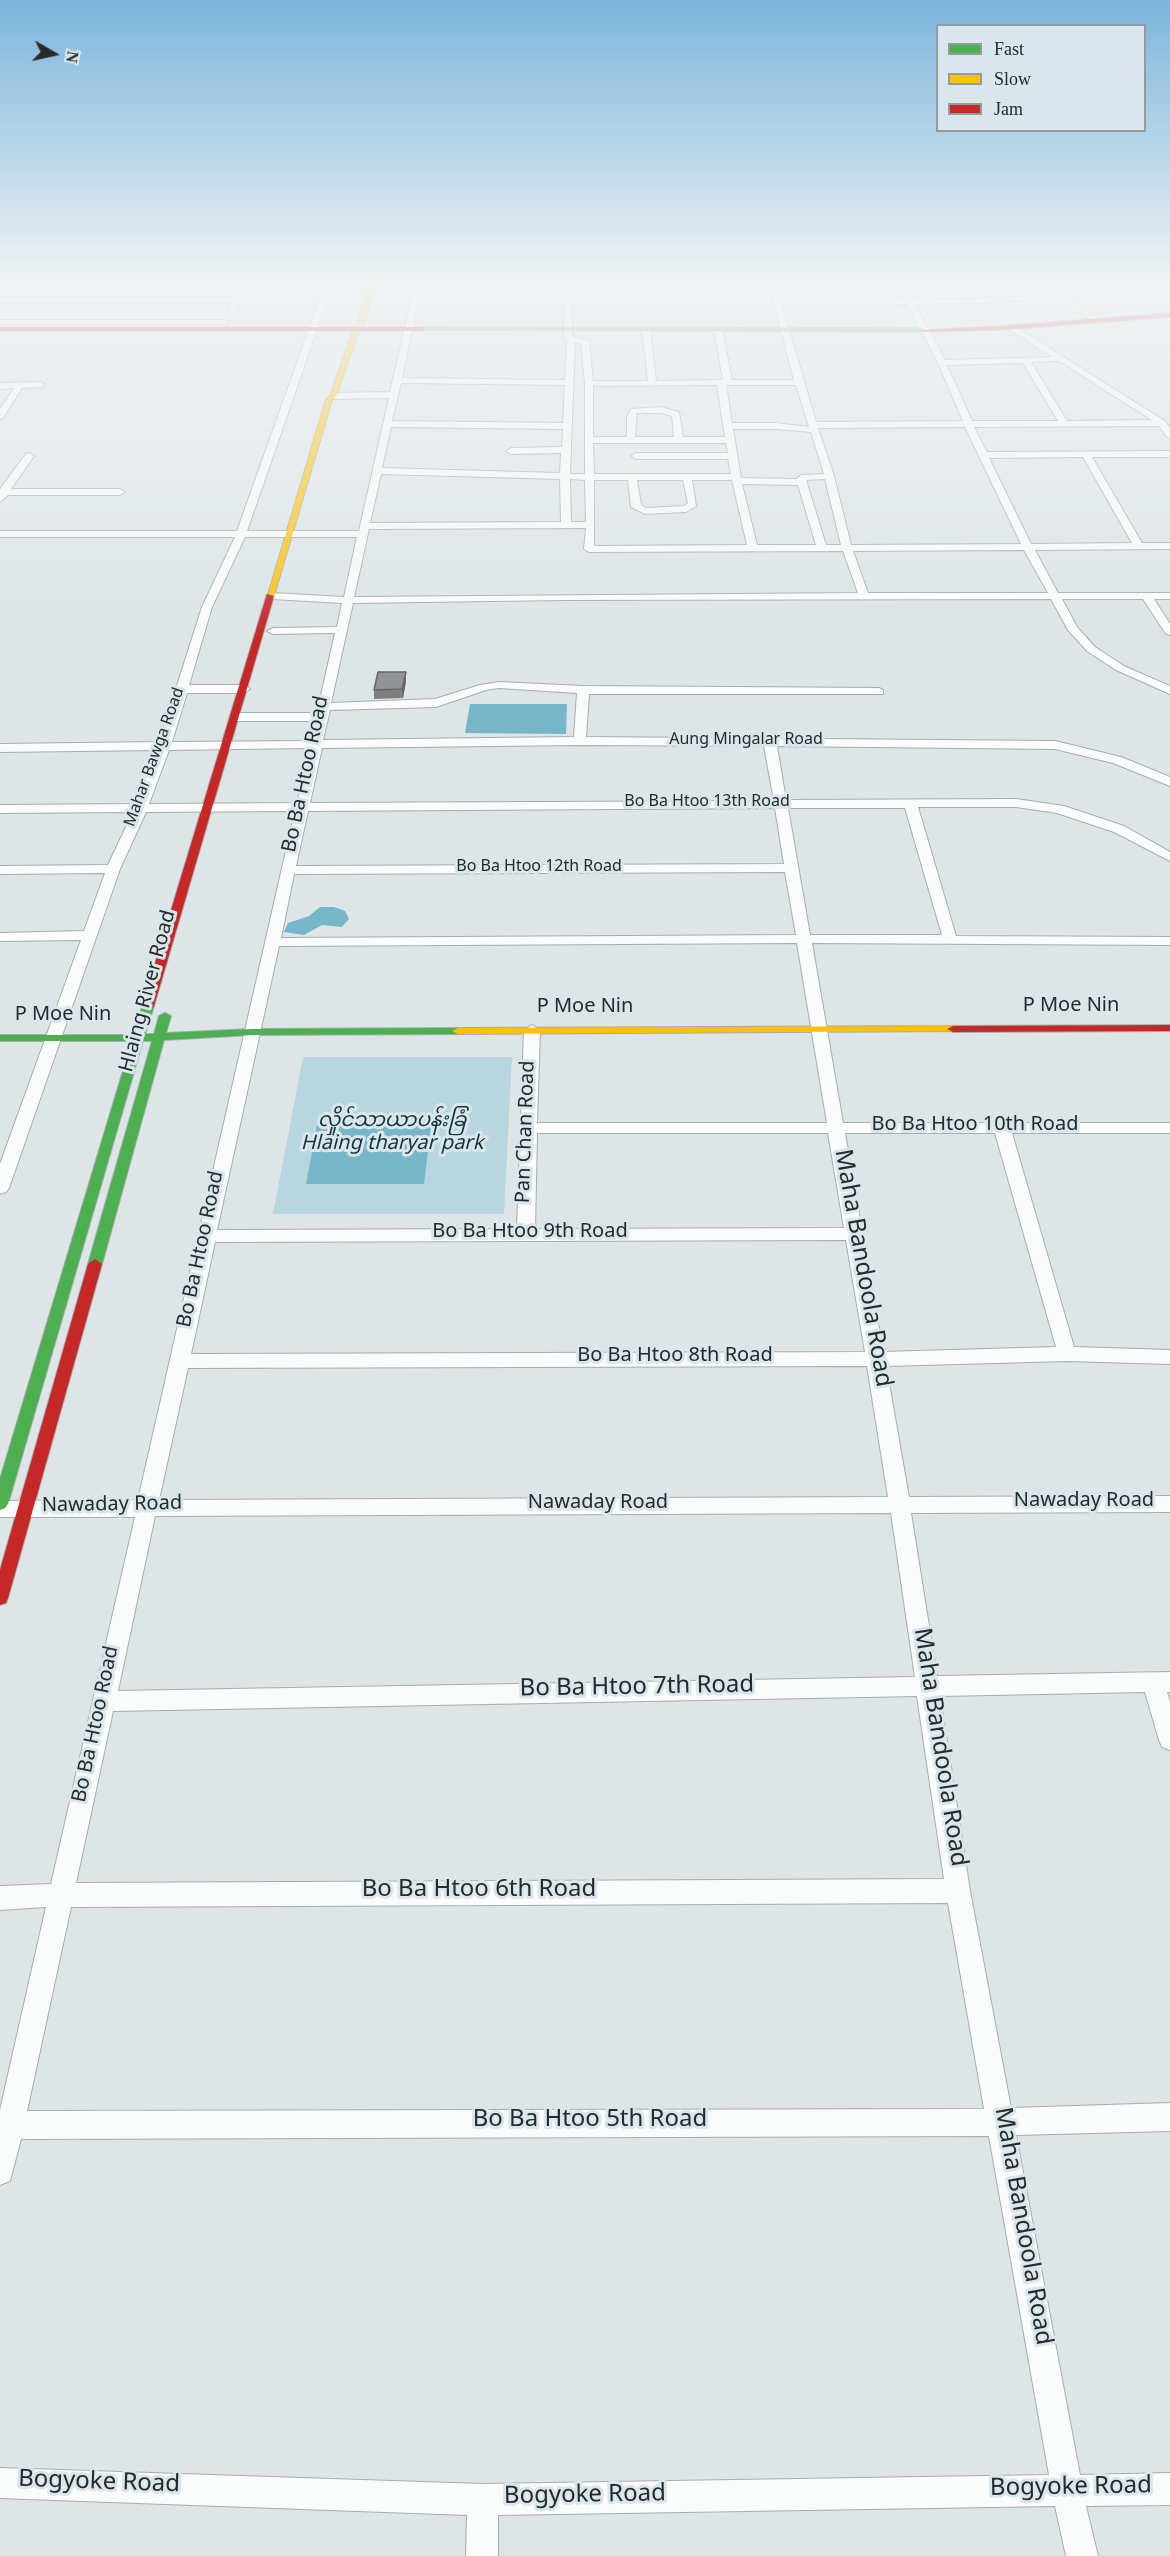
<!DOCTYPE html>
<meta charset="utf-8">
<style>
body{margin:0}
#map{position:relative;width:1170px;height:2556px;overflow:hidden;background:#dee5e7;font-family:Georgia,serif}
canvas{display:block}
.legend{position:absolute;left:936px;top:24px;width:210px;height:108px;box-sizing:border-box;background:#dae6eb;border:2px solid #929b9e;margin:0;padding:8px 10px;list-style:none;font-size:18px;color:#252a2b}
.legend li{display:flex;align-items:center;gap:12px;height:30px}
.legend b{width:30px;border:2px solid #929b9e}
.north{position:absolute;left:24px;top:24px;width:60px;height:60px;-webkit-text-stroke:4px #dae6eb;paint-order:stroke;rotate:99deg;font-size:16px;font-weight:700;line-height:24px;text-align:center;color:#252a2b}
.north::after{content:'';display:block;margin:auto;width:21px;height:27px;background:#252a2b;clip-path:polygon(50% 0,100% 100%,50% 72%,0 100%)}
</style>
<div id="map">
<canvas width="1170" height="2556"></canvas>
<ul class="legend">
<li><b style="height:8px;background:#4caf50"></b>Fast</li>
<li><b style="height:8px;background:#ffc107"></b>Slow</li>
<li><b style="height:8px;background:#c62828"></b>Jam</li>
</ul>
<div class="north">N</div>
</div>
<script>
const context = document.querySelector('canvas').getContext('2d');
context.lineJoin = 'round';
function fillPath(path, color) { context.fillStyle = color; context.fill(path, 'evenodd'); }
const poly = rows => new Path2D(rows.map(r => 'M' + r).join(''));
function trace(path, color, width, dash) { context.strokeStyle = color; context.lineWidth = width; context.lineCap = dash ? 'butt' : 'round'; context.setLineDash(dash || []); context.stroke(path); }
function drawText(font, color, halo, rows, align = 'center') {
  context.font = font + ' Georgia,"Noto Sans Myanmar",serif'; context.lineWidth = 6; context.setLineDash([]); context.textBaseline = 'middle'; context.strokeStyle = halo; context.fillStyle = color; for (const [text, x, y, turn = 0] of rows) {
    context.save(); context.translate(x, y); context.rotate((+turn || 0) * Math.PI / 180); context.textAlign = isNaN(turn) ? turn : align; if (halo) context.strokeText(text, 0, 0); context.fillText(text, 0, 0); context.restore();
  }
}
fillPath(poly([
 [303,1057,512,1057,504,1214,273,1214]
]), '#b8d6e0');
fillPath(poly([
 [470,704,567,704,566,734,465,733],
 [320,907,334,907,345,911,349,919,342,927,322,925,304,935,284,932,288,923,309,916],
 [317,1125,431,1126,424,1184,306,1184]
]), '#77b6c9');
const street = poly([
 [240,281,248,281,236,310,232,312,228,310,231,302,0,302,0,298,233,298,240,281],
 [326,281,334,281,247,531,359,531,389,398,334,399,330,396,334,393,390,392,413,293,361,293,358,289,414,289,415,281,423,281,421,289,520,289,520,281,528,281,527,291,523,293,420,293,402,378,565,380,567,340,564,338,564,281,572,281,572,336,589,341,593,381,648,381,642,329,646,327,650,329,656,381,723,380,714,329,718,327,722,329,732,380,794,380,768,281,776,281,781,301,840,300,832,281,840,281,847,300,905,300,895,281,903,281,912,299,980,299,969,281,977,281,987,299,1053,294,1044,281,1052,281,1060,293,1170,285,1170,289,1065,297,1100,319,1101,321,1097,323,1056,298,985,303,915,304,945,360,1052,357,1006,327,1013,325,1165,421,1170,428,1170,438,1167,437,1159,426,974,427,987,452,1170,451,1170,457,1092,457,1142,543,1170,543,1170,549,1035,550,1058,593,1170,593,1170,599,1154,599,1170,624,1170,635,1166,634,1143,599,1062,599,1077,627,1095,647,1124,666,1170,686,1170,694,1116,670,1087,651,1068,630,1051,599,564,600,353,603,331,703,435,699,480,685,499,682,583,686,879,688,883,690,883,694,589,694,586,737,1055,741,1121,757,1170,777,1170,786,1113,763,1055,749,777,746,786,800,1016,799,1064,806,1124,826,1170,852,1170,861,1114,832,1057,813,1016,807,918,807,956,936,1170,937,1170,945,812,943,843,1123,1170,1123,1170,1133,1012,1133,1074,1347,1170,1350,1170,1364,1067,1361,886,1366,909,1497,1170,1496,1170,1512,911,1513,937,1676,1170,1672,1170,1692,1167,1692,1170,1702,1170,1750,1162,1747,1159,1740,1145,1692,940,1696,970,1891,1011,2108,1170,2103,1170,2131,1016,2135,1080,2475,1170,2473,1170,2505,1086,2506,1098,2556,1066,2556,1055,2506,498,2515,498,2556,466,2556,467,2515,0,2498,0,2468,483,2484,1049,2475,989,2136,21,2139,10,2181,0,2185,0,2110,46,1907,0,1910,0,1886,51,1884,135,1517,0,1517,0,1501,138,1500,295,811,146,812,120,869,9,1188,6,1192,0,1194,0,1164,81,940,0,941,0,933,84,931,105,873,0,874,0,866,108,865,133,812,0,813,0,805,136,804,157,750,0,752,0,744,159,742,202,607,235,537,0,537,0,531,237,531,326,281],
 [907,304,938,363,963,421,816,422,782,305,907,304],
 [575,342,581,343,585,384,585,474,570,474,575,342],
 [1059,361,1152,420,1067,421,1031,362,1059,361],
 [1023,363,1058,421,972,421,947,365,1023,363],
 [401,383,565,385,563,423,392,421,401,383],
 [717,385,725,437,683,437,679,412,661,407,631,409,627,417,627,437,593,437,593,386,717,385],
 [726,385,796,385,809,427,776,423,732,423,726,385],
 [637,413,661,413,672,416,674,437,635,437,637,413],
 [391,427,563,429,562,447,511,448,506,451,511,454,561,453,560,473,382,468,391,427],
 [965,427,1021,544,851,545,834,476,818,428,965,427],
 [733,429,776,429,811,432,824,474,801,475,797,479,741,478,733,429],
 [593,443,726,443,728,453,636,453,631,456,636,459,728,459,731,474,594,474,593,443],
 [1083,457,1132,543,1031,544,989,458,1083,457],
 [381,474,560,479,561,522,370,523,381,474],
 [570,479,585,480,586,522,571,522,570,479],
 [825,479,841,545,826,545,806,480,825,479],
 [594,480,628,480,631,507,645,514,686,512,696,506,692,480,732,480,747,545,594,546,594,480],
 [637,480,683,480,688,503,684,506,646,508,641,505,637,480],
 [742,484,798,485,816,545,757,545,742,484],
 [586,528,584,549,589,552,843,551,858,593,354,597,369,529,586,528],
 [245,537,357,537,344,597,272,593,267,596,272,599,342,603,337,627,273,628,267,631,273,634,335,633,317,713,235,713,229,717,235,721,316,721,311,741,172,742,187,693,244,693,250,689,244,685,189,685,212,607,245,537],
 [1024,550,1048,593,868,593,853,551,1024,550],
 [499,688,577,693,574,737,323,740,330,710,436,707,486,690,499,688],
 [580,745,764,746,774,801,310,803,322,748,580,745],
 [309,748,297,803,149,804,169,750,309,748],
 [775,808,784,864,296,866,308,811,775,808],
 [788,808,905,808,942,935,810,935,788,808],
 [785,872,796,935,281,938,294,874,785,872],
 [797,943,827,1123,537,1123,540,1030,532,1025,524,1030,517,1229,217,1230,279,946,797,943],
 [537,1133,828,1133,844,1228,535,1229,537,1133],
 [845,1133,995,1133,1056,1347,883,1352,845,1133],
 [846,1240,865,1352,191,1354,215,1242,846,1240],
 [867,1366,888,1497,159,1500,188,1368,867,1366],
 [891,1513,915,1677,118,1691,155,1516,891,1513],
 [917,1696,944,1879,76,1883,113,1711,917,1696],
 [948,1903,984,2109,27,2111,71,1907,948,1903],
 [0,320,226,320,230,322,226,324,0,324,0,320],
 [40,382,43,383,43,387,22,388,3,418,0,419,0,409,14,388,0,389,0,383,40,382],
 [29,453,34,456,11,489,120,489,125,492,120,495,8,495,0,502,0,489,26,454,29,453]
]);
const fast = poly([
 [422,327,922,328,925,330,922,332,420,330,422,327],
 [148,1003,154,1006,145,1034,154,1034,159,1016,165,1013,171,1016,166,1033,252,1029,458,1028,464,1031,458,1034,252,1035,164,1040,102,1264,95,1269,88,1264,152,1041,143,1041,8,1504,5,1508,0,1510,0,1479,132,1041,0,1041,0,1035,134,1035,142,1006,148,1003]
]);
const slow = poly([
 [371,281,377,281,363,327,359,330,336,397,332,400,274,596,267,598,326,399,330,396,353,329,357,326,371,281],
 [953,1026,957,1027,957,1031,458,1034,452,1031,458,1028,953,1026]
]);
const jam = poly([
 [1170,313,1170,317,1001,330,922,332,919,330,1001,326,1170,313],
 [0,327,422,327,425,329,422,331,0,331,0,327],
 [267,594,274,596,154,1006,152,1008,144,1008,142,1006,267,594],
 [1170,1025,1170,1031,953,1032,947,1029,953,1026,1170,1025],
 [95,1259,102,1264,8,1598,6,1603,0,1605,0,1570,88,1264,95,1259]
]);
trace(street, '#a7acae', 2);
trace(fast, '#a7acae', 2);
trace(slow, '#a7acae', 2);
trace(jam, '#a7acae', 2);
fillPath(street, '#fafbfb');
fillPath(fast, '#4caf50');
fillPath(slow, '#ffc107');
fillPath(jam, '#c62828');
fillPath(poly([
 [406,681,403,698,374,699,374,690]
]), '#7e7e80');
fillPath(poly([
 [406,672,406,681,403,698,402,689]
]), '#666768');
const building = poly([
 [378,672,406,672,402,689,374,690,378,672]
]);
fillPath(building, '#929395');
trace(building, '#666768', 1.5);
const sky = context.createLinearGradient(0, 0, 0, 639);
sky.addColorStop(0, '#7bb5dc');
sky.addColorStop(0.44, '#f0f3f4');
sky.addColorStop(1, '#f0f3f400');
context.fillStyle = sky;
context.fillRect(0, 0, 1170, 639);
drawText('16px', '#252a2b', '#dae6eb', [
 ["Aung Mingalar Road",746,742],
 ["Mahar Bawga Road",157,758,-70],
 ["Bo Ba Htoo 13th Road",707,804],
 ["Bo Ba Htoo 12th Road",539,869]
]);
drawText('20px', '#252a2b', '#dae6eb', [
 ["Bo Ba Htoo Road",309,775,-78],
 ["Hlaing River Road",151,992,-75],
 ["P Moe Nin",1071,1009],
 ["P Moe Nin",585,1010],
 ["P Moe Nin",63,1018],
 ["Bo Ba Htoo 10th Road",975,1128],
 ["Pan Chan Road",529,1132,-88],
 ["Bo Ba Htoo 9th Road",530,1235],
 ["Bo Ba Htoo Road",204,1250,-78],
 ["Bo Ba Htoo 8th Road",675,1359],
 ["Nawaday Road",1084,1504],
 ["Nawaday Road",598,1506],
 ["Nawaday Road",112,1508,-1],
 ["Bo Ba Htoo Road",99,1725,-78]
]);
drawText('italic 20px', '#0e3642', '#dae6eb', [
 ["လှိုင်သာယာပန်းခြံ",392,1124],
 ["Hlaing tharyar park",392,1147]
]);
drawText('24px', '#252a2b', '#dae6eb', [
 ["Maha Bandoola Road",859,1269,80],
 ["Bo Ba Htoo 7th Road",637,1691,-1],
 ["Maha Bandoola Road",936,1748,81],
 ["Bo Ba Htoo 6th Road",479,1893],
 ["Bo Ba Htoo 5th Road",590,2123],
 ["Maha Bandoola Road",1019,2227,80],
 ["Bogyoke Road",99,2486,2],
 ["Bogyoke Road",1071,2491,-1],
 ["Bogyoke Road",585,2499,-1]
]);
</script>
